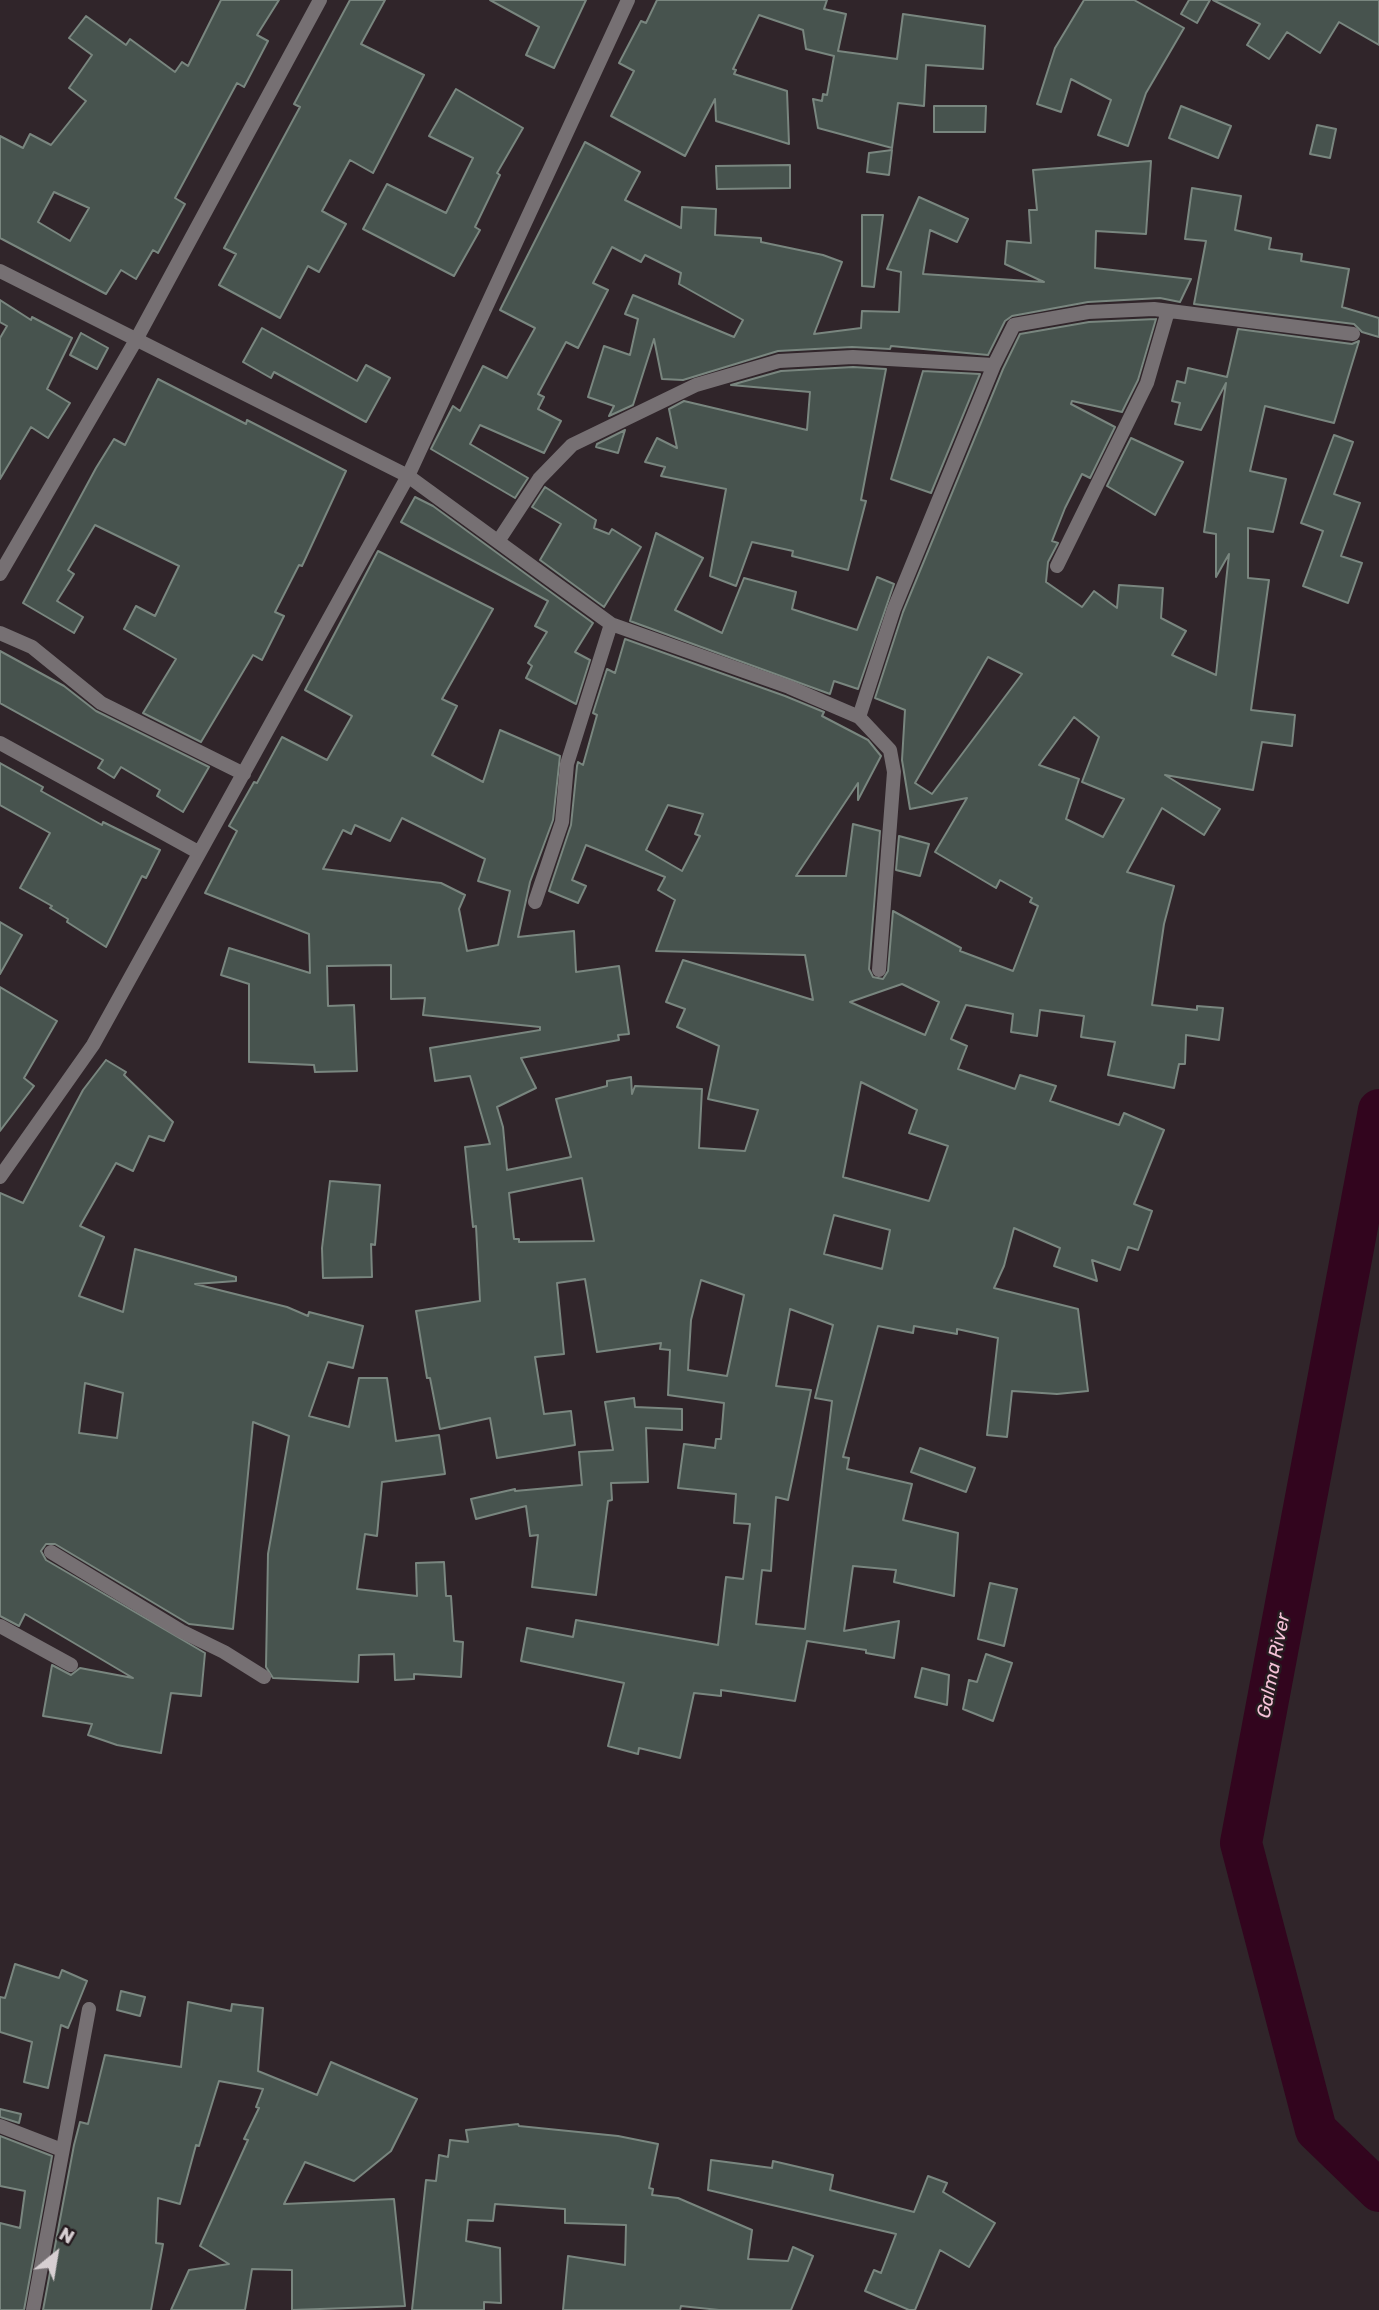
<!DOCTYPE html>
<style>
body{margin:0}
#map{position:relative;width:1379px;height:2310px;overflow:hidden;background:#30252a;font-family:Rubik,sans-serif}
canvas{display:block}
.north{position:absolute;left:21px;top:2219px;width:70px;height:70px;-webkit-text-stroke:5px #261c20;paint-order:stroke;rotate:30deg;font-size:19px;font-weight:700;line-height:28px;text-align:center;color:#d7cfd2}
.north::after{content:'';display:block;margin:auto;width:24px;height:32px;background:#d7cfd2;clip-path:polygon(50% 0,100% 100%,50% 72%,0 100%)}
</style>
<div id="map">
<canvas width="1379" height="2310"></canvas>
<div class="north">N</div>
</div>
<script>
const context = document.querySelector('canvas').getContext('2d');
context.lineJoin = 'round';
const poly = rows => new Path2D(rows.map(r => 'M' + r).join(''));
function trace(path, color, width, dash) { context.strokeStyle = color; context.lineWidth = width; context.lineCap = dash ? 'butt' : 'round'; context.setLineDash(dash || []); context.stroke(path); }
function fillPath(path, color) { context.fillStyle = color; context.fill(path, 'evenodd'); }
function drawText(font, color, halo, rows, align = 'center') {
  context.font = font + ' Rubik,sans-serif'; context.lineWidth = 5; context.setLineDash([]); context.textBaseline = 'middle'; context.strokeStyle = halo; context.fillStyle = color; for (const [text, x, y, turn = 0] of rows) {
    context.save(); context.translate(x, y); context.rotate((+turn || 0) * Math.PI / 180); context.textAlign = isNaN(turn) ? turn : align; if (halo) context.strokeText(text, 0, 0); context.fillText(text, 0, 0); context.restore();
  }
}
trace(poly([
 [1379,1110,1241,1843,1316,2130,1379,2191]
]), '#32051e', 42);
const building = poly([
 [221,0,279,0,257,35,268,41,244,87,237,83,175,198,185,204,158,253,153,250,136,279,121,270,106,294,0,238,0,136,23,148,30,134,51,145,86,101,69,88,92,55,69,38,86,16,126,45,130,39,175,72,182,62,188,66,221,0],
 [54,192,89,208,70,241,38,222,54,192],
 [350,0,385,0,361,44,424,75,373,173,350,160,322,211,346,224,319,272,308,266,280,318,219,285,236,254,224,248,300,107,294,104,350,0],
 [490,0,586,0,554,68,526,55,539,27,490,0],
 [657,0,827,0,824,9,846,14,838,51,897,59,903,14,985,26,983,69,926,65,924,106,898,103,892,148,818,128,813,99,822,101,823,94,827,95,834,56,806,49,803,30,759,15,733,69,736,70,734,74,787,91,789,144,716,121,715,99,685,156,611,116,634,71,619,63,641,21,646,23,657,0],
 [1084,0,1134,0,1184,28,1146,93,1128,146,1098,135,1111,100,1071,79,1061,112,1037,104,1055,48,1084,0],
 [1189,0,1210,0,1197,23,1181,14,1189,0],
 [1213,0,1379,0,1379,45,1339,22,1320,53,1287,32,1269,59,1247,45,1260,24,1213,0],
 [456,89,523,128,497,173,500,175,475,227,480,230,454,276,363,229,387,184,446,213,473,158,429,136,456,89],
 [934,106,986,106,985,132,934,132,934,106],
 [1181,106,1231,126,1218,158,1169,138,1181,106],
 [1317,125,1336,129,1330,158,1310,154,1317,125],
 [585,142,640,172,625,200,681,228,682,207,716,209,715,235,761,238,761,242,823,255,842,262,814,334,861,328,862,311,899,312,901,272,887,269,919,197,968,219,957,242,930,230,923,274,1044,282,1005,264,1007,241,1031,243,1029,210,1037,210,1033,170,1151,161,1146,234,1096,231,1095,268,1191,279,1180,302,1160,298,1088,302,1012,316,1005,321,988,355,891,346,890,349,852,347,778,351,683,380,662,379,654,339,633,405,609,416,614,406,588,397,604,346,630,355,638,319,625,314,633,295,734,337,743,320,679,284,681,273,645,255,641,262,612,247,593,283,608,290,578,348,566,342,538,394,544,397,538,409,561,421,544,453,480,425,470,444,528,478,515,498,431,449,453,406,460,411,483,366,507,378,535,328,500,310,585,142],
 [892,150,889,175,867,172,869,153,892,150],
 [790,165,790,188,717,189,716,166,790,165],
 [1192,188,1241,196,1235,230,1271,238,1269,249,1302,254,1301,261,1349,269,1342,307,1379,318,1379,337,1362,332,1354,324,1194,304,1206,241,1185,239,1192,188],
 [862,215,883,215,874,287,862,286,862,215],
 [0,300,31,320,32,317,72,338,47,389,70,403,48,438,31,427,0,479,0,338,7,326,0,322,0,300],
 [1156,319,1138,380,1122,412,1072,401,1071,404,1115,427,1090,478,1082,474,1065,508,1052,541,1058,543,1048,562,1046,582,1082,607,1094,591,1117,608,1119,585,1163,588,1161,618,1186,631,1172,655,1216,675,1229,554,1216,577,1216,534,1204,532,1226,383,1201,430,1175,424,1180,403,1172,401,1177,381,1185,383,1188,368,1227,377,1238,329,1352,344,1359,341,1334,423,1265,406,1250,471,1286,479,1273,532,1248,528,1248,578,1269,580,1251,710,1295,715,1292,746,1262,742,1253,790,1165,775,1220,809,1204,835,1162,808,1127,872,1174,886,1164,924,1152,1005,1197,1010,1197,1006,1223,1008,1219,1040,1186,1035,1185,1064,1179,1064,1174,1088,1108,1075,1115,1042,1081,1037,1084,1016,1040,1010,1037,1036,1011,1032,1013,1014,966,1005,951,1039,967,1046,958,1069,1015,1089,1020,1075,1056,1086,1050,1101,1119,1125,1124,1113,1164,1130,1134,1204,1152,1211,1138,1250,1128,1247,1120,1270,1092,1260,1097,1281,1054,1266,1060,1248,1014,1228,1004,1266,994,1288,1078,1309,1088,1391,1057,1394,1012,1391,1007,1437,987,1435,998,1338,957,1329,957,1334,914,1326,913,1333,878,1326,843,1457,849,1458,847,1469,912,1484,903,1520,958,1533,954,1596,894,1582,896,1570,853,1566,844,1631,899,1621,894,1658,866,1653,866,1650,807,1641,795,1701,721,1690,721,1696,694,1693,680,1758,639,1748,638,1754,608,1746,624,1683,521,1661,527,1628,573,1637,576,1620,718,1645,726,1577,743,1579,750,1524,734,1523,736,1494,678,1488,684,1444,715,1448,716,1439,721,1439,724,1403,668,1395,670,1350,660,1349,661,1343,597,1352,585,1279,557,1283,564,1354,535,1357,544,1414,571,1411,575,1445,497,1458,490,1418,440,1429,430,1378,427,1378,416,1311,480,1301,476,1226,473,1227,465,1147,490,1144,470,1076,435,1081,430,1048,540,1030,540,1027,423,1015,425,998,391,999,391,965,327,966,328,1006,354,1005,357,1071,315,1072,314,1065,249,1062,249,984,221,975,229,948,310,973,309,934,205,893,237,831,229,826,254,782,257,783,282,737,327,760,352,716,305,690,378,551,493,609,442,699,457,706,432,755,483,782,500,730,560,756,553,820,530,882,518,937,574,931,576,972,619,966,629,1034,618,1035,619,1040,521,1058,536,1088,497,1107,503,1127,507,1170,571,1157,556,1099,607,1086,607,1081,631,1077,632,1094,635,1086,702,1089,699,1148,745,1151,758,1110,708,1099,719,1046,677,1027,685,1009,666,1002,683,960,813,1000,805,955,656,951,675,900,658,890,665,877,586,845,572,880,586,886,578,903,549,891,571,825,577,766,578,762,583,765,597,715,593,713,607,669,615,673,625,639,785,696,824,712,822,716,868,740,881,756,858,800,858,783,796,876,846,876,853,824,880,831,869,969,873,977,883,979,888,971,893,911,961,948,960,951,1013,971,1038,906,1030,902,1032,898,1000,880,996,888,935,852,967,798,910,809,902,760,905,710,875,698,903,612,1003,369,1020,334,1089,322,1156,319],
 [988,657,1022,674,932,794,915,783,988,657],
 [1074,717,1099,737,1082,782,1124,799,1103,837,1066,819,1079,779,1039,765,1074,717],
 [668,805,703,814,695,834,700,836,682,871,646,850,668,805],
 [402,818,485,859,478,881,510,891,498,945,467,951,459,909,465,895,441,883,323,869,343,830,351,834,355,825,390,841,402,818],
 [902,984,939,1002,925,1035,850,1002,902,984],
 [861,1082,917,1110,909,1133,948,1146,929,1201,843,1177,861,1082],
 [582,1178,594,1241,519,1242,519,1239,514,1239,509,1193,582,1178],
 [834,1215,890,1230,882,1269,824,1254,834,1215],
 [701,1280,744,1295,727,1376,688,1370,691,1320,701,1280],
 [790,1309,833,1325,815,1398,832,1401,805,1629,756,1624,762,1570,771,1571,776,1497,788,1500,811,1390,776,1386,790,1309],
 [262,328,357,381,366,365,390,378,366,422,274,372,271,378,243,362,262,328],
 [81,333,108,348,97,369,70,355,81,333],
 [853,367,886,369,861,500,866,501,848,570,792,556,793,551,752,542,736,586,710,576,726,489,661,476,665,467,645,462,657,438,677,448,669,409,684,401,807,430,810,392,731,385,781,371,853,367],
 [923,371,980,374,931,493,891,479,923,371],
 [158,379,246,424,247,420,346,471,302,566,299,565,275,612,284,616,262,660,253,655,201,742,143,713,176,659,124,629,136,606,155,616,179,566,95,525,68,570,74,574,57,601,83,617,74,633,23,603,96,468,114,439,125,445,158,379],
 [625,430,618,453,596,447,597,444,625,430],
 [1334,435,1353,442,1334,494,1360,503,1341,556,1362,563,1348,603,1303,586,1323,531,1301,523,1334,435],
 [1131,438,1183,462,1155,515,1107,486,1131,438],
 [545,487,596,520,594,528,609,534,612,529,641,547,604,607,540,560,561,524,532,507,545,487],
 [415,497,433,506,593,623,575,652,590,660,576,704,526,678,532,666,528,663,547,632,535,626,548,601,401,522,415,497],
 [656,533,703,558,675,610,722,633,744,578,796,592,792,609,857,630,877,577,894,584,858,689,834,681,830,694,630,621,656,533],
 [0,651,64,686,96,711,209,767,183,812,157,796,160,790,121,767,114,778,98,768,103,760,0,703,0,651],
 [0,763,43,787,41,791,102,825,103,822,160,850,146,878,142,876,106,947,67,922,68,919,50,908,52,906,20,888,50,833,0,805,0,763],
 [899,836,929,844,920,876,896,870,899,836],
 [0,922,22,935,0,974,0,922],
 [0,987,57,1021,24,1078,34,1086,0,1131,0,987],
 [106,1060,126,1072,124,1075,173,1122,164,1141,149,1136,133,1171,116,1163,80,1226,104,1237,79,1296,123,1312,135,1249,236,1277,236,1281,195,1284,287,1307,308,1316,309,1312,363,1326,353,1368,328,1362,309,1416,349,1427,359,1378,387,1378,396,1441,439,1435,445,1474,382,1482,377,1536,365,1534,357,1589,417,1596,416,1563,444,1562,446,1596,451,1596,454,1641,463,1642,461,1677,414,1674,414,1679,395,1680,394,1654,359,1655,358,1682,273,1678,266,1667,268,1554,289,1436,253,1422,233,1629,189,1624,55,1544,46,1544,41,1551,46,1560,205,1653,201,1696,171,1693,161,1753,117,1745,88,1735,92,1724,43,1716,52,1665,71,1675,80,1668,133,1678,25,1614,19,1626,0,1616,0,1193,23,1203,83,1090,106,1060],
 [85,1383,123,1393,117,1438,79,1433,85,1383],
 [330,1181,380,1185,375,1245,371,1244,372,1277,323,1278,322,1248,330,1181],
 [634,1398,635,1407,682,1409,682,1430,646,1428,648,1482,611,1483,612,1500,608,1501,596,1595,532,1587,538,1535,530,1536,526,1506,476,1519,471,1499,515,1489,515,1491,582,1485,579,1452,613,1450,605,1402,634,1398],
 [920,1448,975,1468,966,1492,911,1472,920,1448],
 [990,1583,1017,1589,1004,1646,978,1639,990,1583],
 [986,1654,1012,1663,993,1721,963,1709,969,1680,977,1682,986,1654],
 [922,1668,949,1675,947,1705,915,1697,922,1668],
 [15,1964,59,1978,62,1970,87,1981,68,2028,61,2025,48,2088,24,2082,32,2042,0,2032,0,1997,5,1998,15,1964],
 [121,1991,145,1997,140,2016,117,2010,121,1991],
 [188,2002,231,2011,232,2004,263,2008,258,2071,317,2095,331,2062,417,2099,391,2151,354,2181,305,2162,284,2204,394,2199,405,2306,292,2310,292,2270,252,2269,245,2310,171,2310,189,2270,229,2264,200,2246,248,2140,244,2139,259,2108,256,2107,263,2089,219,2081,199,2146,196,2145,180,2204,158,2198,156,2243,163,2244,151,2310,43,2310,74,2145,80,2122,88,2124,105,2055,181,2067,188,2002],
 [0,2109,21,2114,19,2123,0,2117,0,2109],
 [518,2124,519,2126,618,2136,658,2144,649,2188,653,2189,652,2195,678,2198,752,2230,748,2259,788,2261,793,2247,813,2256,791,2310,719,2310,681,2306,680,2310,563,2310,568,2256,625,2265,626,2225,565,2223,565,2209,495,2204,493,2221,468,2220,466,2241,500,2248,501,2303,484,2302,484,2310,412,2310,426,2180,436,2181,439,2155,448,2157,450,2140,468,2142,466,2130,518,2124],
 [0,2136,52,2156,24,2310,0,2310,0,2223,20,2228,25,2191,0,2186,0,2136],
 [711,2160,772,2168,773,2161,833,2175,830,2190,914,2212,928,2176,947,2183,943,2192,995,2223,969,2267,940,2250,915,2310,909,2310,865,2291,874,2270,881,2273,896,2234,708,2190,711,2160]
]);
fillPath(building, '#47534e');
trace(building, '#79867f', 2);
trace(poly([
 [0,271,408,476,611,624,789,687,859,717,890,750,894,772,879,970],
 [994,365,1014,325,1088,312,1154,309,1353,334],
 [499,540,539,479,572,445,696,385,779,361,853,357,994,365,894,609,859,717],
 [1057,566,1147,383,1168,311],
 [0,574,136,340,320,0],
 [0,633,32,647,101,703,244,774],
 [0,743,198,852],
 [535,902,562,822,567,764,611,624],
 [0,1177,93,1045,408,476,628,0],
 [51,1552,181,1631,224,1652,264,1677],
 [0,1626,71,1665],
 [0,2126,62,2150],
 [33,2310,89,2009]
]), '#767073', 14);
drawText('italic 19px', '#f6c3d8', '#261c20', [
 ["Galma River",1274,1666,-79]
]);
</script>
